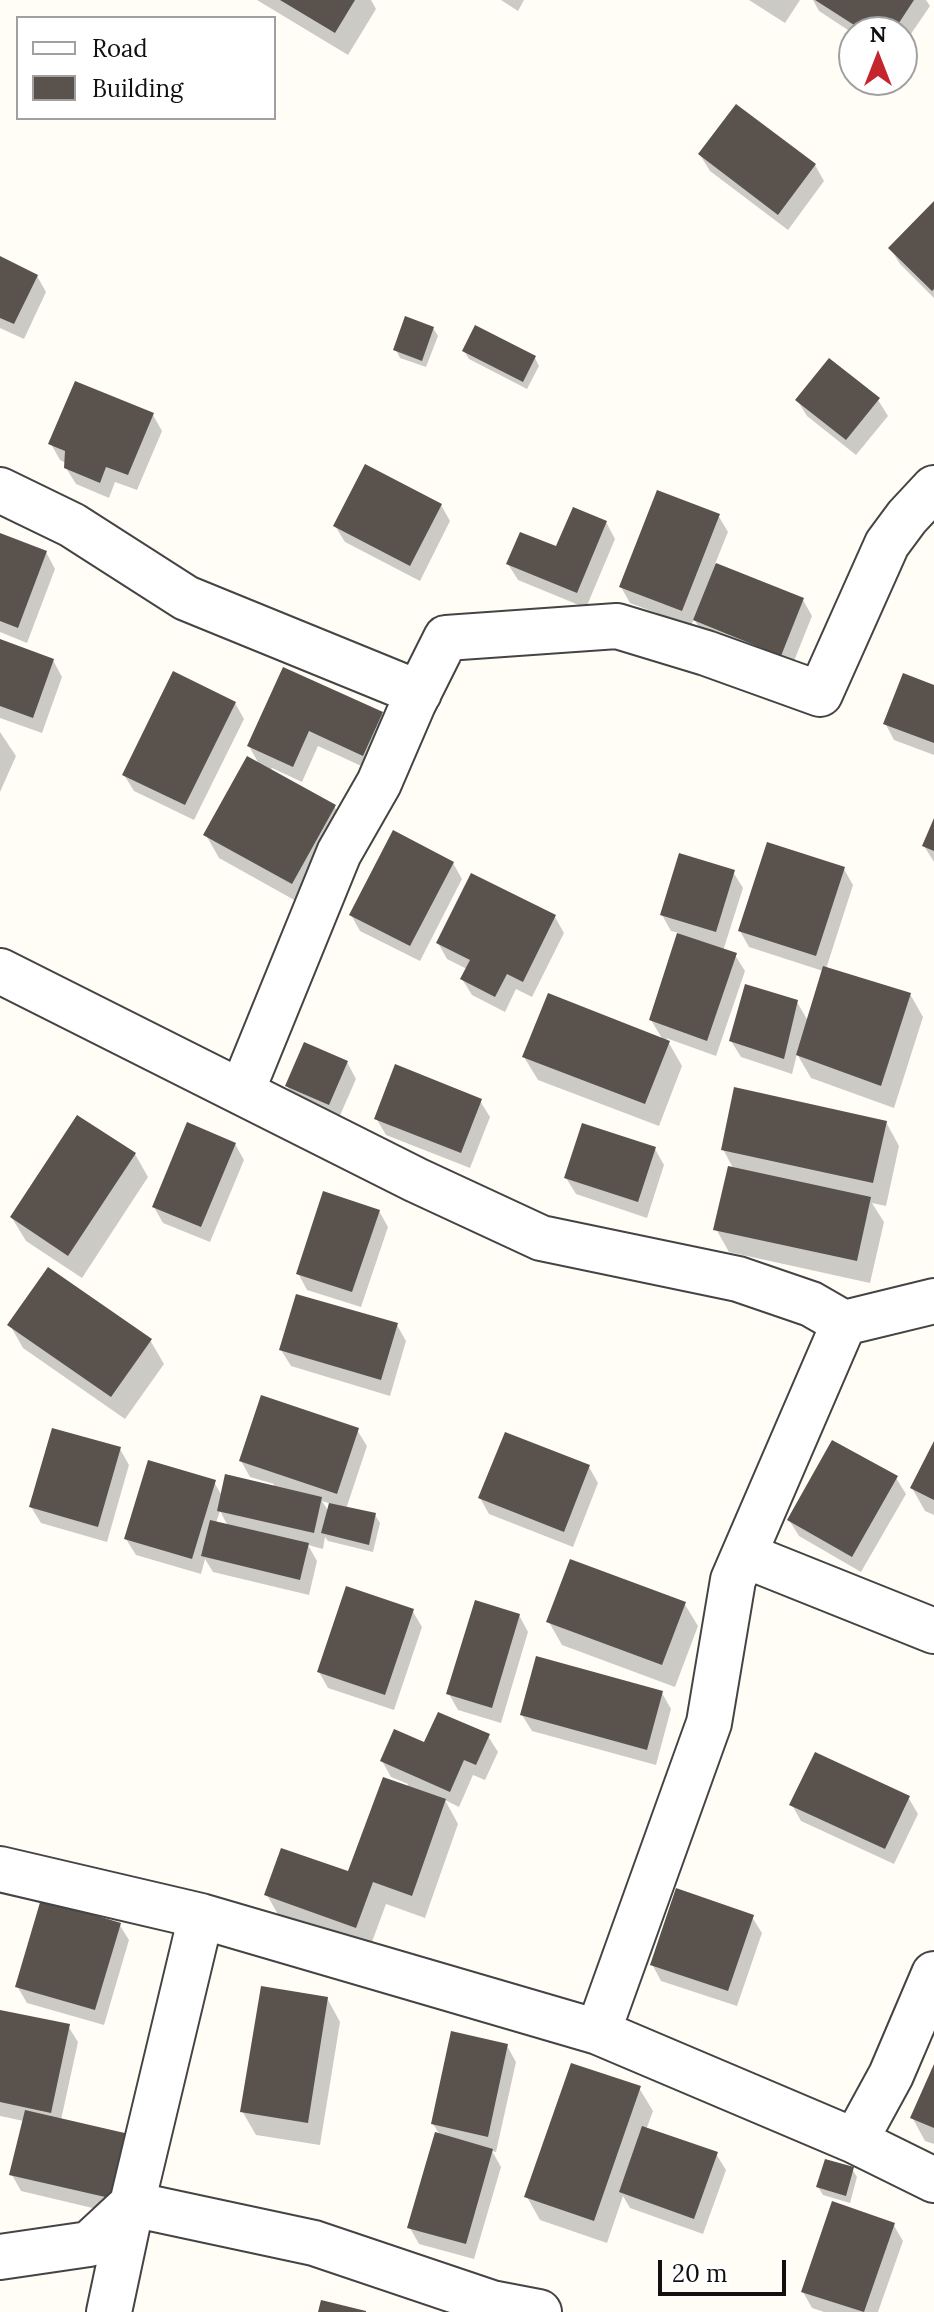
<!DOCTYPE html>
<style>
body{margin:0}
#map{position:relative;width:934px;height:2312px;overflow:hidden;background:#fffdf5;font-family:Lora,serif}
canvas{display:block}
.legend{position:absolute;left:16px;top:16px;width:260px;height:104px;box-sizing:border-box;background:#fff;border:2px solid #a0a0a0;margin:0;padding:10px 14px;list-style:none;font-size:24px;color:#111}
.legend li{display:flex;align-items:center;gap:16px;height:40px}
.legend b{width:40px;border:2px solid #a0a0a0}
.north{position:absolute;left:838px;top:16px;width:80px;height:80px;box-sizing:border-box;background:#fff;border:2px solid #a0a0a0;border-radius:50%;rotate:0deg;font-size:22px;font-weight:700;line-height:32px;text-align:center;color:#111}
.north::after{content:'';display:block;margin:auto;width:28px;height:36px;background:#c4262e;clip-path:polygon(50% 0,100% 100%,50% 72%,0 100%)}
.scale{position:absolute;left:658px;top:2260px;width:128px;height:36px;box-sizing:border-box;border:4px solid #111;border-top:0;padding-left:10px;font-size:24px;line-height:28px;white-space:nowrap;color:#111;-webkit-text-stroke:6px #fff;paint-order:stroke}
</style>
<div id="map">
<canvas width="934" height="2312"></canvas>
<ul class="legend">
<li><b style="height:10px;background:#fff"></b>Road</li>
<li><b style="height:22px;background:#5a524d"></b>Building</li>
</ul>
<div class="north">N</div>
<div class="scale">20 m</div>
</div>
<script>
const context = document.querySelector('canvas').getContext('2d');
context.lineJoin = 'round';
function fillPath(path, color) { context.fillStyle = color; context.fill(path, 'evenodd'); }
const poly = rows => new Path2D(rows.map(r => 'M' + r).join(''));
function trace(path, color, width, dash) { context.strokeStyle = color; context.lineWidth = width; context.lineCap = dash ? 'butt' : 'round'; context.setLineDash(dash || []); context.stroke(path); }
fillPath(poly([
 [257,0,371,0,376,9,348,55],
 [501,0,524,0,518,11],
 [749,0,800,0,785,23],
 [813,0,926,0,930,6,902,47,902,32,854,34,819,11],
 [700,155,815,165,824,181,788,230,710,171],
 [934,204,934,298,900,264,890,248],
 [0,258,37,276,46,292,24,339,0,328],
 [433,328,438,336,426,367,400,358,396,350],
 [464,351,535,358,539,366,527,389,469,359],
 [797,400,878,400,888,416,856,455,807,416],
 [153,415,162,431,137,490,115,482,109,498,76,484,66,468,66,463,60,460,51,444],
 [441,505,450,521,420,581,345,542,335,526],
 [718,515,728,532,715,564,803,600,812,616,790,671,704,636,694,619,691,626,630,603,621,587],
 [606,522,615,539,586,608,518,580,508,564,557,549],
 [0,535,46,552,55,569,27,643,0,632],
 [0,642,53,660,62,677,42,733,0,718],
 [284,670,382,714,391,730,372,771,318,746,302,782,272,768,270,771,334,806,348,829,305,906,219,858,206,835,260,766,249,746],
 [934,687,934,755,894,740,885,723],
 [235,703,244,719,194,820,134,791,124,775],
 [0,732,16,756,0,792],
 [934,823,934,862,924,846],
 [453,863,462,879,420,961,360,931,351,915],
 [844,869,853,885,826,969,910,994,923,1017,894,1108,811,1078,797,1054,792,1074,741,1057,731,1041,797,1002,808,1021,823,971,749,947,740,931],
 [733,872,743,888,723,951,735,955,745,971,716,1056,666,1038,682,1066,659,1126,538,1080,524,1057,663,1040,651,1020,679,933,671,931,662,915],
 [555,917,564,933,532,997,516,989,505,1012,472,995,462,979,467,969,447,959,438,943],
 [347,1062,356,1079,338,1120,297,1102,287,1086],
 [480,1101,490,1117,470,1168,386,1135,376,1118],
 [886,1122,899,1146,886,1206,872,1203,884,1222,870,1283,729,1252,716,1229,734,1170,723,1149],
 [235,1144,244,1160,210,1242,163,1223,154,1207],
 [655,1149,664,1165,647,1218,576,1194,566,1178],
 [135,1154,148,1177,82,1278,26,1241,12,1218],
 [379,1211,388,1227,361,1307,307,1290,298,1273],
 [10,1325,150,1340,164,1364,125,1419,23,1348],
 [397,1325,406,1341,390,1396,291,1366,281,1350],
 [357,1430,367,1446,346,1509,375,1515,380,1523,373,1552,328,1541,325,1537,323,1549,308,1545,317,1561,309,1595,213,1572,205,1559,201,1574,136,1555,126,1539,214,1482,222,1496,273,1487,274,1484,250,1477,241,1461],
 [322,1501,331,1504,329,1512],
 [220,1511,228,1526,216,1523],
 [934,1446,934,1515,925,1511,912,1488],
 [120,1449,129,1465,107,1542,41,1523,31,1507],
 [589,1467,598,1483,573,1547,489,1514,480,1498],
 [896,1478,906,1494,861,1572,799,1536,789,1520],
 [684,1603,698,1626,675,1687,562,1645,549,1622],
 [412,1610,422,1627,394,1710,328,1688,319,1672],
 [519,1615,528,1632,501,1723,458,1710,449,1694],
 [662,1693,671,1709,656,1765,532,1731,522,1715],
 [488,1736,498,1752,485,1780,473,1775,459,1807,445,1800,458,1824,425,1918,386,1904,369,1950,280,1918,267,1895,349,1874,407,1787,408,1784,391,1777,382,1761,426,1744],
 [908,1797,918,1814,894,1864,801,1821,792,1805],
 [752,1917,762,1933,737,2006,661,1981,652,1964],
 [119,1924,129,1940,104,2025,27,2003,17,1986],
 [327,1998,340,2022,320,2145,256,2135,242,2111],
 [0,2012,68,2026,78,2042,61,2120,122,2215,21,2191,12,2175,24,2121,0,2116],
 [507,2046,516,2062,496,2152,492,2151,501,2167,474,2259,419,2244,410,2228,440,2135,433,2124],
 [934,2069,934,2144,925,2141,912,2117],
 [639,2088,653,2111,646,2130,716,2154,726,2170,703,2234,630,2208,623,2196,607,2243,540,2220,527,2197],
 [852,2169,857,2177,850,2203,823,2195,818,2187],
 [893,2224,903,2241,878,2312,824,2312,812,2308,803,2292]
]), '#0003');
fillPath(poly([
 [280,0,355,0,335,33],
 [815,0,914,0,893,32,865,32],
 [736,104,816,164,778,215,698,154],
 [934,201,934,289,932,291,888,248],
 [0,256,38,275,14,324,0,318],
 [405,316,434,327,422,361,393,350],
 [475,325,536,356,523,382,462,351],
 [829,358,880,398,846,440,795,400],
 [75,381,154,413,128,475,106,467,100,483,64,468,65,451,48,444],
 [365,464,442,504,410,566,333,526],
 [657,490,720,514,682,611,619,587],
 [573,507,607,521,577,593,506,564,520,532,556,546],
 [0,533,47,551,18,628,0,621],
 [716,563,804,598,781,656,693,620],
 [0,639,54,659,33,718,0,706],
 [283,667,383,712,363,756,309,731,293,767,247,746],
 [173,671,236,702,185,805,122,775],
 [903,673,934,685,934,743,883,724],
 [247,756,336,805,292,884,203,835],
 [934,818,934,851,922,846],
 [393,830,454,862,410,946,349,915],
 [767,842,845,867,816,956,738,931],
 [679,853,735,870,716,932,660,915],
 [471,873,556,915,523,982,507,974,495,997,460,979,470,960,436,943],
 [677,933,737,953,707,1041,649,1020],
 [823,966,911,993,881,1086,796,1055],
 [745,984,798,1000,784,1059,729,1041],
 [548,993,670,1041,645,1104,522,1057],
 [304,1042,348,1061,329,1105,285,1086],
 [395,1064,482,1099,461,1153,374,1119],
 [734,1087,887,1121,873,1183,721,1150],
 [77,1115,136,1153,68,1256,10,1217],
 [187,1122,236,1143,201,1227,152,1207],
 [582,1123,656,1147,638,1202,564,1178],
 [728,1166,871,1197,857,1261,713,1230],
 [323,1191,380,1210,352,1292,296,1274],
 [48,1267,152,1339,111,1397,7,1325],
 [296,1294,398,1323,381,1380,279,1350],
 [261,1395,359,1428,337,1494,239,1461],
 [52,1428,121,1447,98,1527,29,1507],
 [505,1432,590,1465,564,1532,478,1498],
 [832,1440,898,1476,852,1557,787,1520],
 [934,1441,934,1500,910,1488],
 [148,1460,216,1480,192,1559,124,1539],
 [225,1474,322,1497,314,1533,217,1511],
 [329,1503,376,1513,369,1545,321,1533],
 [210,1520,309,1543,300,1580,201,1556],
 [570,1559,686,1602,662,1665,546,1622],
 [346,1586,414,1609,385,1695,317,1672],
 [475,1600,520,1614,492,1708,446,1694],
 [536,1656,663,1691,647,1750,520,1715],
 [438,1712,490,1734,476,1765,464,1760,450,1792,380,1761,394,1729,424,1742],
 [815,1752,910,1796,885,1849,789,1805],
 [383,1777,446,1799,412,1896,373,1882,356,1928,264,1895,281,1848,348,1871],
 [676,1888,754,1915,728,1991,650,1965],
 [41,1899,121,1923,95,2010,15,1987],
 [261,1986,328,1997,308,2123,240,2112],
 [0,2010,70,2024,51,2113,0,2102],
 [451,2031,508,2044,488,2137,431,2124],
 [571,2063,641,2086,594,2221,524,2197],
 [934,2064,934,2128,910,2118],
 [25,2110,129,2134,114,2199,9,2175],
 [642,2126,718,2152,694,2219,619,2192],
 [435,2132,493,2149,466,2244,407,2228],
 [825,2159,854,2167,846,2196,816,2187],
 [832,2201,895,2223,864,2312,801,2292],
 [321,2300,366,2311,366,2312,318,2312]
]), '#5a524d');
const minor = poly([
 [0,490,72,525,186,598,419,693],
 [0,971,416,1180,541,1238,738,1279,811,1304,844,1323,733,1580,709,1723,598,2032],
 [242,1091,339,853,379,783,413,704,446,638,617,626,706,653,820,694,887,544,907,517,934,488],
 [844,1323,934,1301],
 [744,1555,934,1631],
 [0,1869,201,1916,598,2032,855,2141,934,2180],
 [855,2141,891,2075,934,1974],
 [0,2257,89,2244,132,2204,314,2243,492,2303,539,2312],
 [109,2312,132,2204,201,1916]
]);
trace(minor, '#444', 48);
trace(minor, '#fff', 44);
</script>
